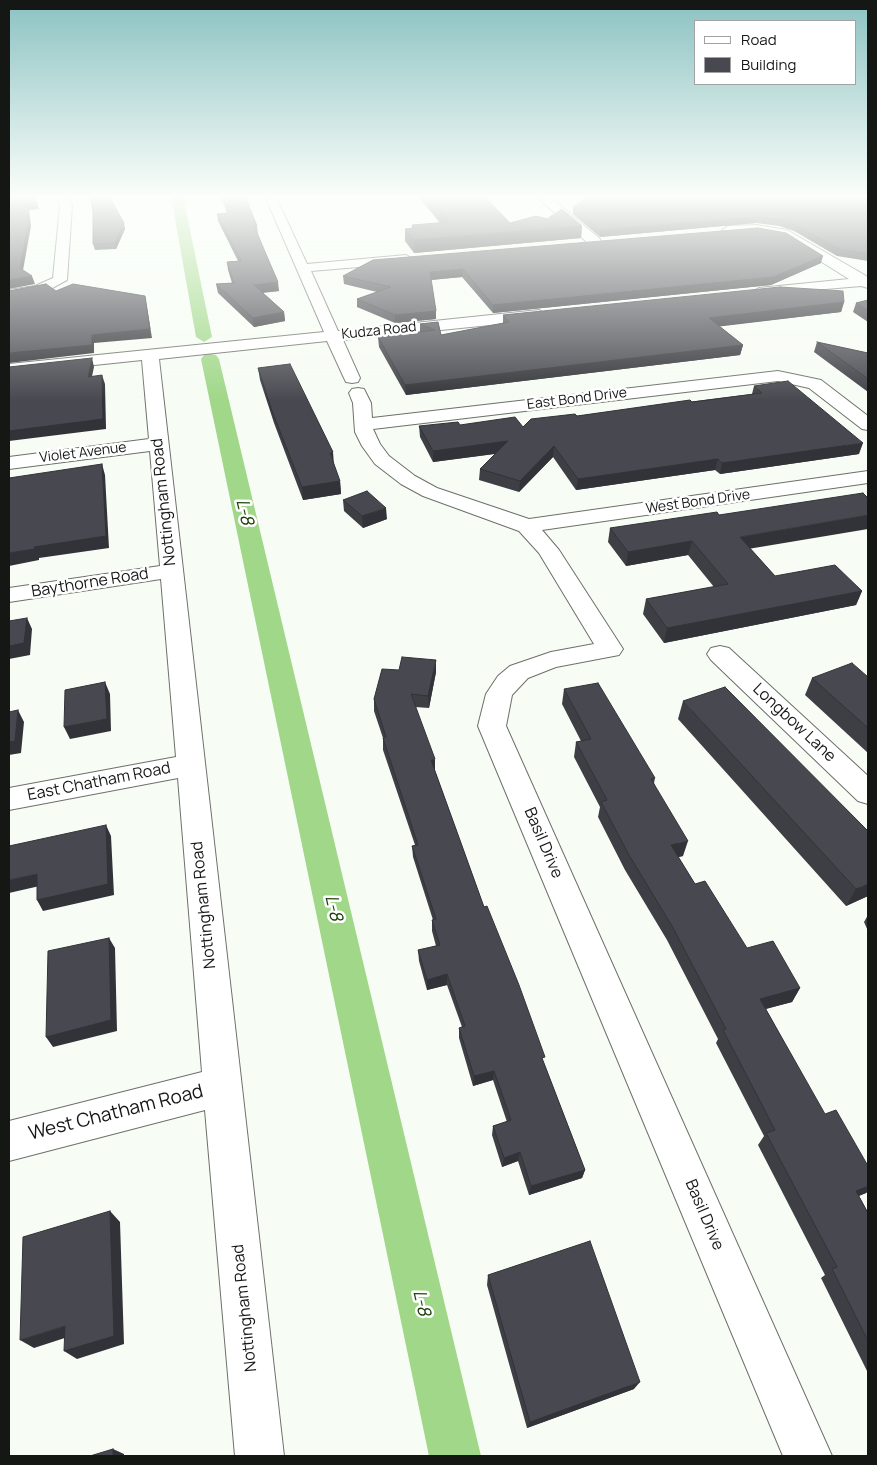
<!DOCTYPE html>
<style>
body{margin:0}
#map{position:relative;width:877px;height:1465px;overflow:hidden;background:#f7fdf5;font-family:Manrope,sans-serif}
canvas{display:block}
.frame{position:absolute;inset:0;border:10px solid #151715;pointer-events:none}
.legend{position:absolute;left:694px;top:20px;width:162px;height:65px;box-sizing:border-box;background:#fff;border:1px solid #a1a2a1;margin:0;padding:6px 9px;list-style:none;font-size:15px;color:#151715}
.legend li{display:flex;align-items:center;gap:10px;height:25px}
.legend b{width:25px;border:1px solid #a1a2a1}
</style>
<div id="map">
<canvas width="877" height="1465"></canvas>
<div class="frame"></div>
<ul class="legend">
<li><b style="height:6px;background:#fff"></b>Road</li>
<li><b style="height:14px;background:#484950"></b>Building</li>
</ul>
</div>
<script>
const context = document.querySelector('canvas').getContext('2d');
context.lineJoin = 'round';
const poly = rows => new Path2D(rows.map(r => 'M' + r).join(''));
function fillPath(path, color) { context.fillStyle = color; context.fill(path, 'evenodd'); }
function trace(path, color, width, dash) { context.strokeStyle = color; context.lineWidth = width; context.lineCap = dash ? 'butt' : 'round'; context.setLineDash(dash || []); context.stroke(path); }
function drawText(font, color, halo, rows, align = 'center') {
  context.font = font + ' Manrope,sans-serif'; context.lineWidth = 5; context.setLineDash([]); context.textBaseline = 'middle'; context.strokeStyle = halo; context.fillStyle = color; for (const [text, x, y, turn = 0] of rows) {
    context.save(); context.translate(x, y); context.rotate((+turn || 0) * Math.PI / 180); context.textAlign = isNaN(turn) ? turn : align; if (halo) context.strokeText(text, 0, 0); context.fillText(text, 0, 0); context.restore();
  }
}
fillPath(poly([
 [171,196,183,196,212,337,204,342,196,337,171,196],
 [210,354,216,355,219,359,481,1456,429,1456,201,359,204,355,210,354]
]), '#a0d788');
const minor = poly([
 [58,196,70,196,72,206,67,280,43,293,9,298,9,290,35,286,53,278,60,206,58,196],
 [265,196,276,197,307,264,406,255,413,259,406,263,311,271,338,331,539,310,547,315,539,320,343,340,360,378,358,382,352,383,346,382,344,378,327,341,159,359,284,1456,235,1456,205,1110,9,1161,9,1121,202,1072,178,778,9,810,9,788,176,757,161,579,9,602,9,588,160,566,150,451,9,469,9,457,149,439,142,360,9,374,9,364,324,332,265,196],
 [536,196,549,196,600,239,601,242,600,245,590,245,536,196],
 [756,225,787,230,868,277,868,288,861,286,754,295,752,292,759,288,849,279,780,236,756,233,728,234,722,230,728,226,756,225],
 [778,371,821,380,868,416,868,430,862,429,809,388,778,381,373,429,380,444,389,456,415,476,437,488,529,519,868,471,868,483,542,530,559,550,623,649,619,655,556,667,528,678,512,695,506,726,832,1456,783,1456,478,726,486,694,498,676,510,666,551,652,594,644,539,553,519,531,423,496,401,484,375,464,362,446,355,432,353,403,349,393,352,389,358,388,364,389,371,403,372,418,778,371],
 [720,646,729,648,868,776,868,804,858,801,711,660,707,654,711,648,720,646]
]);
trace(minor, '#6c706a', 2);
fillPath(minor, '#fff');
fillPath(poly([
 [221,196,245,196,257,226,258,234,279,291,263,293,284,312,285,321,254,327,218,293,216,284,232,283,228,270,227,262,238,261,218,221,217,214,227,213],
 [418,196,484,196,510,223,547,219,582,226,581,238,414,253,405,241,405,229,412,228,412,225,440,223],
 [868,196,868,261,837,256,794,231,779,226,756,223,600,237,573,214,573,207],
 [125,229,116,249,95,250,93,244],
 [373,260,821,263,771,285,493,313,462,277,431,280,436,311,436,319,395,323,357,307,357,299,377,292,344,284,343,276],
 [868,300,868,322,853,312,856,303],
 [844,302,841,312,719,326,743,345,740,355,406,395,379,347,378,337,420,332,420,324,438,322,441,335,503,323,503,315],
 [817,342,868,353,868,392,814,352],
 [258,368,340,481,341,494,303,500,274,423,260,380],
 [754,386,859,454,720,474,715,470,576,490,553,457,519,492,479,480,480,469,495,454,433,462,420,437,419,426,460,425,523,427,577,416,752,394],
 [343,500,387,519,363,528,344,511],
 [610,528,750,549,775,576,862,591,856,605,664,643,643,614,646,599,714,587,688,555,626,566,608,542],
 [399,670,436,672,429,708,415,707,435,771,484,907,585,1170,582,1178,529,1195,518,1161,502,1167,492,1135,493,1126,507,1122,493,1080,473,1086,459,1038,459,1028,462,1027,447,985,427,990,419,961,418,950,436,946,432,931,432,920,433,920,413,857,412,846,415,845,383,750,383,738,374,711,374,699],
 [868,677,868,753,805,695,812,678],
 [564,689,655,778,654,783,683,856,678,857,695,884,747,948,800,988,792,1002,766,1009,866,1193,859,1196,868,1213,868,1373,821,1278,825,1275,758,1145,764,1136,716,1043,718,1039,667,940,625,870,598,817,600,807,574,757,576,742,581,741,562,704],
 [683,701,868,896,846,906,678,719],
 [868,915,868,931,864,922],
 [488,1275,634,1389,527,1428,487,1285]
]), '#3e3f45');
fillPath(poly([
 [37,202,39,209,29,210,31,226,22,276,20,268,27,203],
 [758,217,756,223,600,237,600,230],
 [124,223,125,229,116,249,115,243],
 [582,226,581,238,414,253,414,240],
 [823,256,821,263,771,285,493,313,493,305],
 [463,269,462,277,430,280,430,272],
 [32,276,35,284,9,289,9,280],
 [278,282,279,291,255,293,254,285],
 [145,296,152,338,94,343,94,353,9,363,9,353,92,335],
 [844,302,841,312,707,328,709,318],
 [436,311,436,319,395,323,395,315],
 [284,312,285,321,254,327,253,318],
 [743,345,740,355,406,395,405,385],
 [92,358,94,367,90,386,88,377],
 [102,375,105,384,106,429,9,441,9,431],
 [508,441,508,452,433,462,433,451],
 [863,443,859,454,720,474,722,463],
 [554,446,553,457,519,492,520,481],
 [333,452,334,465,330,453],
 [718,459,715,470,576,490,578,479],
 [102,464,105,475,109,548,39,558,39,560,9,566,9,553,34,547],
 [340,481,341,494,303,500,302,487],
 [386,508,387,519,363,528,362,516],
 [868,515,868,529,736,551,740,537],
 [692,541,688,555,626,566,628,552],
 [862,591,856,605,664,643,667,628],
 [27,618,32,629,30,655,9,659,9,646],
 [436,660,436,672,429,708,428,696],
 [105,682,110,694,111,731,70,739,64,727],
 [18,710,24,722,21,753,9,755,9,742],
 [435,759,435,771,431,772,431,760],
 [106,825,111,836,114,895,43,911,37,900],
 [688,841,683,856,666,860,671,845],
 [37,874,44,885,9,893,9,880],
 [868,884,868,896,846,906,856,889],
 [109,938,115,948,117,1031,53,1047,46,1037],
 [447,974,447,985,427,990,427,980],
 [800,988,792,1002,753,1012,760,999],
 [494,1071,493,1080,473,1086,474,1076],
 [520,1152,518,1161,502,1167,504,1158],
 [585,1170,582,1178,529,1195,531,1186],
 [868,1186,868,1192,866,1193,845,1201,856,1191],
 [110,1211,120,1222,124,1344,77,1359,64,1351],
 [65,1326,77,1334,34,1348,20,1340],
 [640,1382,634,1389,527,1428,530,1422],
 [113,1449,124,1454,124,1456,113,1456]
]), '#323338');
const building = poly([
 [9,196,32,196,37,202,27,203,29,219,20,268,32,276,9,280,9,196],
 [90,196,109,196,124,223,115,243,93,244,93,212,90,196],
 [222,196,245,196,257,226,254,226,278,282,254,285,284,312,253,318,216,284,234,283,227,262,241,261,217,214,228,213,222,196],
 [427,196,484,196,510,223,536,216,547,219,562,209,582,226,414,240,405,229,414,228,412,225,449,222,427,196],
 [590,196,868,196,868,254,839,249,795,225,781,220,758,217,600,230,573,207,590,196],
 [758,228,786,233,823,256,773,277,493,305,463,269,430,272,436,311,395,315,357,299,391,287,343,276,373,260,758,228],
 [46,284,56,291,73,284,145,296,150,329,92,335,92,345,9,353,9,291,46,284],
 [780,287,843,291,844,302,709,318,743,345,405,385,378,337,435,330,420,324,438,322,441,335,509,322,503,315,780,287],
 [868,300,868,311,856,303,868,300],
 [817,342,868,353,868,379,817,342],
 [92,358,88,377,102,375,103,419,9,431,9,367,92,358],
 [290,364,333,452,330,453,340,481,302,487,272,411,258,368,290,364],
 [788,381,863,443,722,463,718,459,578,479,554,446,520,481,480,469,508,441,433,451,419,426,458,422,460,425,515,417,523,427,531,419,575,414,577,416,690,400,692,402,762,393,754,386,788,381],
 [102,464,106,536,34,547,35,549,9,553,9,478,102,464],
 [367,491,386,508,362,516,343,500,367,491],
 [863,493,868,498,868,515,740,537,775,576,835,565,862,591,667,628,646,599,728,584,692,541,628,552,610,528,717,512,719,515,863,493],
 [27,618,24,643,9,646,9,621,27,618],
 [402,657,436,660,428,696,411,694,435,759,431,760,461,843,484,907,487,906,519,985,545,1057,542,1058,585,1170,531,1186,520,1152,504,1158,493,1126,511,1120,494,1071,474,1076,459,1028,465,1026,447,974,427,980,418,950,440,945,432,920,436,919,412,846,418,845,383,738,386,737,374,699,382,669,399,670,402,657],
 [852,663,868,677,868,728,812,678,852,663],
 [105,682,107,719,64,727,65,690,105,682],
 [598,683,655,778,651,779,688,841,671,845,695,884,705,881,747,948,773,941,800,988,760,999,825,1114,836,1110,868,1166,868,1186,856,1191,868,1213,868,1341,832,1269,837,1267,766,1133,775,1130,723,1030,726,1029,672,926,629,855,601,802,607,800,576,742,591,739,564,689,598,683],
 [725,687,868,831,868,884,856,889,683,701,725,687],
 [18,710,15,741,9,742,9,712,18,710],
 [106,825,108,884,37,900,37,874,9,880,9,846,106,825],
 [109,938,111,1020,46,1037,48,951,109,938],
 [110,1211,114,1336,64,1351,65,1326,20,1340,23,1237,110,1211],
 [590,1241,640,1382,530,1422,488,1275,590,1241],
 [113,1449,113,1456,90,1456,113,1449]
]);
fillPath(building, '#484950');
trace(building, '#323338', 1);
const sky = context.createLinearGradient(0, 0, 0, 401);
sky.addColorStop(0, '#8bc2c2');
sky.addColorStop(0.49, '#fbfefa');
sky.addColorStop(1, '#fbfefa00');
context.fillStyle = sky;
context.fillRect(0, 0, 877, 401);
drawText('14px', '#151715', '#fff', [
 ["Kudza Road",379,331,-6],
 ["East Bond Drive",577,399,-7],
 ["Violet Avenue",83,453,-7],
 ["West Bond Drive",698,502,-8]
]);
drawText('16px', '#151715', '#fff', [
 ["Nottingham Road",164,502,-96],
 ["Baythorne Road",90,583,-9],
 ["Longbow Lane",794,723,43],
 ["East Chatham Road",99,782,-11],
 ["Basil Drive",543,843,67],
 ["Nottingham Road",204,905,-96],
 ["Basil Drive",704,1215,67],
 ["Nottingham Road",245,1308,-96]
]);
drawText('italic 18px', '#1c3f08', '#fff', [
 ["L-8",244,512,77],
 ["L-8",333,908,77],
 ["L-8",421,1303,77]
]);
drawText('19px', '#151715', '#fff', [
 ["West Chatham Road",116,1113,-14]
]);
</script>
